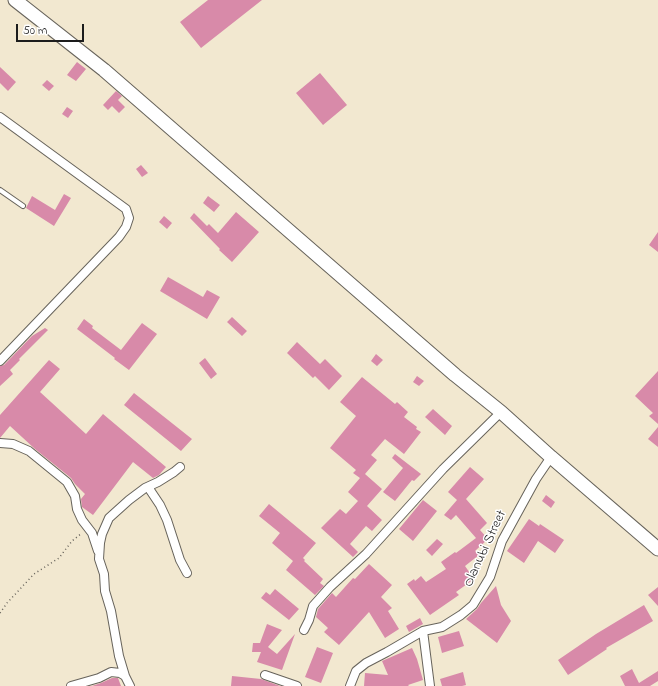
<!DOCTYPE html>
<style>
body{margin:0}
#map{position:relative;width:658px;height:686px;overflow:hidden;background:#f2e8d0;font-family:"Indie Flower",sans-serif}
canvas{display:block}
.scale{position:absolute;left:16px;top:24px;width:68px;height:18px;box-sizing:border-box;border:2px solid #1c1c1c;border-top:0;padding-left:5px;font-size:12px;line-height:14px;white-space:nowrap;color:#1c1c1c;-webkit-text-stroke:3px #fff;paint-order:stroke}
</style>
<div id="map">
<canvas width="658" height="686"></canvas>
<div class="scale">50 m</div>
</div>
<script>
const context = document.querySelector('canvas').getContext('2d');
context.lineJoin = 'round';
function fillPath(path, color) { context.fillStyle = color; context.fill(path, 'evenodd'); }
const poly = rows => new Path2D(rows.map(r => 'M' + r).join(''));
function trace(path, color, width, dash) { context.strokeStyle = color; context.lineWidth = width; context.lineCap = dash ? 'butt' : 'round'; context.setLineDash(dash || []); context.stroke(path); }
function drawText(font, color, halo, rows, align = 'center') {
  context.font = font + ' "Indie Flower",sans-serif'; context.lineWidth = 3; context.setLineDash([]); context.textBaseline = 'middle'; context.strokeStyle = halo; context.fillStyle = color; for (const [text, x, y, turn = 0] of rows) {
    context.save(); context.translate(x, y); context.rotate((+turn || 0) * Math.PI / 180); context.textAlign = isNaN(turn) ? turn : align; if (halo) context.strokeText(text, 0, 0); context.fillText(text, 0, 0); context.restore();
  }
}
fillPath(poly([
 [208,0,262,0,201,48,180,22],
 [77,62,86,69,76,81,67,75],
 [0,67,16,82,8,91,0,83],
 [320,73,347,105,323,125,296,93],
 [47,80,54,86,49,91,42,85],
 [116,91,122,96,118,100,125,107,119,113,112,106,108,110,103,105],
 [67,107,73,111,68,118,62,114],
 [141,165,148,173,142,177,136,169],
 [64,194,71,198,54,226,26,208,32,196,55,210],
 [208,196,220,205,214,212,203,203],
 [236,212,259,232,232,262,219,250,220,249,190,218,194,213,207,226,209,224,218,233],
 [164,216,172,223,167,229,159,222],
 [658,232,658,252,649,245],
 [168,277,203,297,207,290,220,297,207,319,160,291],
 [232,317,247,331,242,336,227,322],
 [84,319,93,326,92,328,121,350,142,323,157,334,129,370,114,359,115,358,77,329],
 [45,328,48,330,19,359,20,360,10,370,13,374,0,386,0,366,4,365,32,336],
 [297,342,320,364,325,359,342,376,329,390,315,376,313,378,287,353],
 [376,354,383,360,377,366,371,361],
 [205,358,217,374,211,379,199,363],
 [49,360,60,369,40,392,86,434,103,414,166,467,159,475,153,478,133,462,93,515,82,507,81,499,85,494,75,484,71,478,35,449,10,426,0,438,0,415],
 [658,371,658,424,649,416,653,413,635,396],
 [417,376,424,381,419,386,413,382],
 [362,377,395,404,397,402,408,412,404,417,417,427,416,429,421,432,404,454,385,439,371,455,377,460,365,474,382,489,367,506,382,520,372,531,366,526,350,544,358,552,353,557,321,528,340,509,346,514,358,501,348,492,360,478,353,473,356,470,330,448,356,416,340,402],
 [134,393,192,439,181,451,124,405],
 [433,409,452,426,445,435,425,417],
 [658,427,658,447,648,439],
 [395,454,421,474,414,481,412,480,395,501,383,492,403,468,392,458],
 [470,467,484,479,466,499,487,523,480,530,488,539,475,551,479,555,465,566,474,579,456,592,459,595,430,615,407,584,414,579,415,581,421,576,426,582,446,569,441,562,455,552,456,553,476,538,456,515,451,520,444,515,457,500,448,492],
 [546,495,555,502,551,508,542,501],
 [423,500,437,511,413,541,399,529],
 [269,504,316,543,303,558,305,560,304,561,323,579,320,583,324,586,315,595,286,570,293,561,272,543,280,533,259,516],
 [529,519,539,526,540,524,564,540,555,553,538,541,524,563,507,551],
 [437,539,443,544,432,556,426,550],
 [369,564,392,585,381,597,392,608,388,611,399,629,385,638,369,612,339,645,324,632,328,628,316,617,318,609,332,593,336,597,353,578,355,579],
 [496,586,501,605,511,621,497,643,466,619,477,609,481,603],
 [658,587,658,606,648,595],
 [275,589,299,609,289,620,261,598,266,592,270,595],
 [644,605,653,621,606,648,607,649,568,675,558,660,596,634],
 [420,618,423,624,409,632,406,626],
 [267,624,282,630,268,647,277,654,295,634,282,670,257,662,261,652,252,652,253,643,260,643],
 [459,631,464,646,442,653,438,637],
 [317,647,333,653,321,683,305,677],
 [412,648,417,659,423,680,408,685,409,686,364,686,365,673,388,675,382,661],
 [632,669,639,683,658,671,658,681,650,686,625,686,620,676],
 [463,672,466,685,462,686,442,686,440,679],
 [232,676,261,679,280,686,231,686],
 [112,678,118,678,121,686,92,686,101,683]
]), '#d88aa9');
const service = poly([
 [0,190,23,206]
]);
const minor = poly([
 [0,117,126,209,129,218,126,227,119,237,0,361],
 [0,443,13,444,29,451,67,482,75,496,77,509,82,520,92,533,98,551],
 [148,487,160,505,167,520,180,560,187,573],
 [304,630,309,620,313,606,330,587,366,554,443,469,501,412],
 [423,631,430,686],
 [265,675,297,686],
 [125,676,119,656,111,611,105,591,104,574,99,559,100,543,102,534,109,518,129,500,145,488,158,482,174,472,180,467],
 [71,686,99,678,111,672,120,673,125,676,130,686],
 [350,686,356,671,366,663,387,652,423,631,442,627,461,615,473,605,490,577,502,541,536,479,551,457]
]);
const primary = poly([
 [15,0,104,70,455,375,501,412,551,457,658,549]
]);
trace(service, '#67635b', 6);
trace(minor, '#67635b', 10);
trace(primary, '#67635b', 15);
trace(poly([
 [0,613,7,603,34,574,59,558,72,541,82,533]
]), '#67635b', 1.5, [1, 3]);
trace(service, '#fff', 4);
trace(minor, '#fff', 8);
trace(primary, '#fff', 13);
drawText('14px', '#1c1c1c', '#fff', [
 ["Olanubi Street",486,549,-65]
]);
</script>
